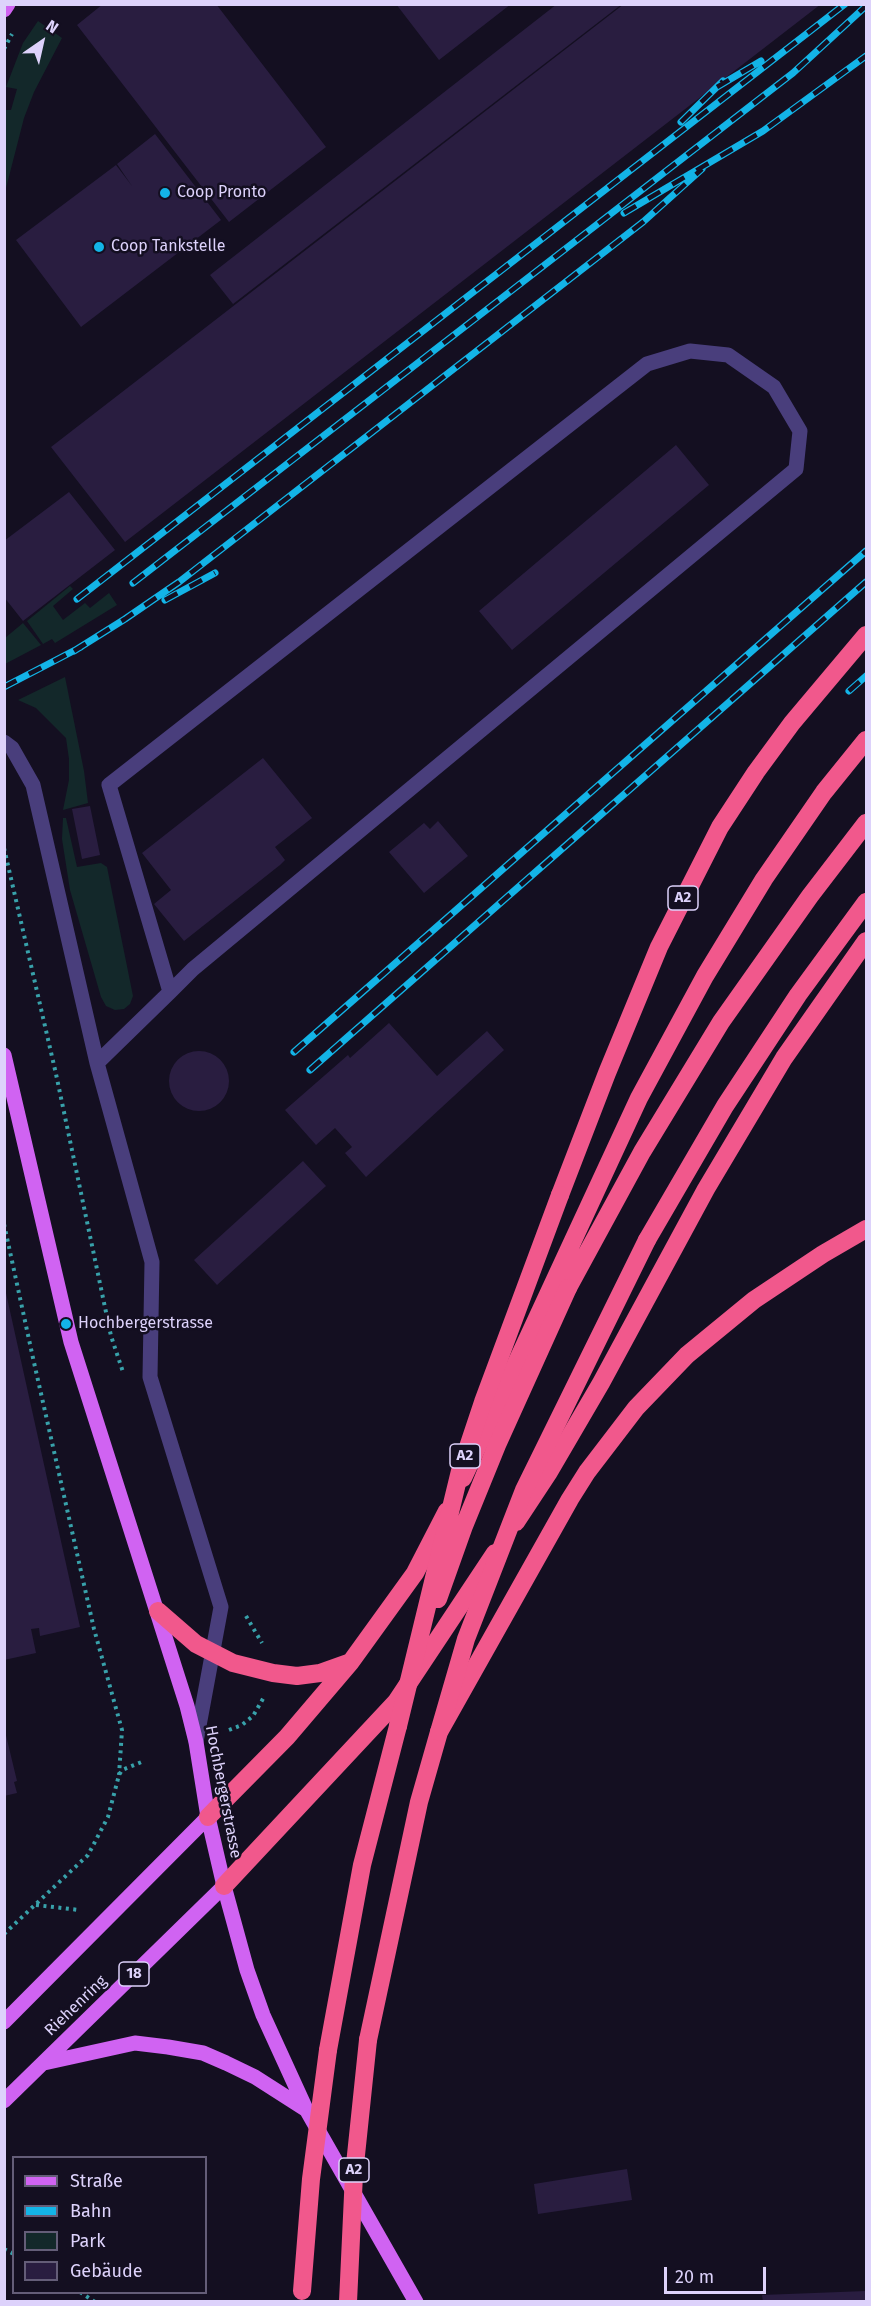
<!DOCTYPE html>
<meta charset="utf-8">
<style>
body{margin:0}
#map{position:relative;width:871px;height:2306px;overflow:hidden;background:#140f21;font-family:"Fira Sans",sans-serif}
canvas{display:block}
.frame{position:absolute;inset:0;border:6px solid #ddd2fb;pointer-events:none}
.legend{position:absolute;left:12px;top:2156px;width:195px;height:138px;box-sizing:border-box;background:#140f21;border:2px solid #645d78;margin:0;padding:8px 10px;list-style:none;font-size:18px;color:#ddd2fb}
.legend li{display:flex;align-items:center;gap:12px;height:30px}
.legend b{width:30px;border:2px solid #645d78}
.north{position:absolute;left:12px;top:12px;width:60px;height:60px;-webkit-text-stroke:4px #140f21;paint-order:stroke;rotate:34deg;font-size:16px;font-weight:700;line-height:24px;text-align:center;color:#ddd2fb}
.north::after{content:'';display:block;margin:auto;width:21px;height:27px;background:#ddd2fb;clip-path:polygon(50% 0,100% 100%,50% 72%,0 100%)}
.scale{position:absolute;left:664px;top:2267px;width:102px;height:27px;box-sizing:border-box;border:3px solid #ddd2fb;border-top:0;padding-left:8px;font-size:18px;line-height:21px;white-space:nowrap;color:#ddd2fb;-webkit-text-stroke:4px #140f21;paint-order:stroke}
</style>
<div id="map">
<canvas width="871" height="2306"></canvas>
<div class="frame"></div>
<ul class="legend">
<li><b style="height:8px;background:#d063f2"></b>Straße</li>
<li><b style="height:8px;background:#13b4e7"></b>Bahn</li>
<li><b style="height:16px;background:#13282a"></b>Park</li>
<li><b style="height:16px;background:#291d40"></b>Gebäude</li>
</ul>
<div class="north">N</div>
<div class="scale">20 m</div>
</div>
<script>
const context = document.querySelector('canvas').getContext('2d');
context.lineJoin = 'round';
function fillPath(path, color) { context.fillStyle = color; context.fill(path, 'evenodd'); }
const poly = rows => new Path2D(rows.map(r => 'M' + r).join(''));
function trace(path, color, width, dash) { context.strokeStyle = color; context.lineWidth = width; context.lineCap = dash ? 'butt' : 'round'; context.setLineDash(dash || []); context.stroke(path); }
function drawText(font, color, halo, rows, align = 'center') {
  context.font = font + ' "Fira Sans",sans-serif'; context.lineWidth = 5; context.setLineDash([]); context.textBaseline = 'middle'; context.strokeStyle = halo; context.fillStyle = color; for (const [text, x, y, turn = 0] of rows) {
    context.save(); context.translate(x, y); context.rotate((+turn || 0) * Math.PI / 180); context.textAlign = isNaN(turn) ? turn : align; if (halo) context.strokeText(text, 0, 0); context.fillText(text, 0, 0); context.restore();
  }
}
fillPath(poly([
 [38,21,62,38,34,92,24,118,5,192,5,110,11,110,17,89,6,87,23,43],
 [70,586,73,589,53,606,63,620,85,603,90,608,109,593,117,605,55,643,52,639,43,644,27,621],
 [23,623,41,645,5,664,5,638],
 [65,677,84,771,88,803,63,810,69,780,69,759,66,738,36,708,18,700],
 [63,818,66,818,77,867,101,863,107,867,133,996,130,1004,124,1009,115,1010,106,1006,101,997,70,890,62,839]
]), '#13282a');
fillPath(poly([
 [103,4,216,4,326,147,229,222,77,25],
 [396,4,511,4,439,60],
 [557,4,622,4,233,304,210,275],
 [624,4,821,4,125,542,51,447],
 [155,134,221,220,81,327,16,240,116,165,132,186,117,164],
 [676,445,709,485,512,650,479,611],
 [69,492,115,550,23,621,4,597,4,541],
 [263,758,312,818,275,847,285,860,280,865,184,941,154,904,171,890,142,853],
 [90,806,100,855,82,859,72,809],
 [438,821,468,856,424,893,389,852,424,823,430,829],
 [389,1023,437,1076,487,1031,504,1050,366,1177,345,1153,352,1147,335,1128,316,1145,285,1110,348,1055,350,1058],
 '169 1081a30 30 0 1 1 60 0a30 30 0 1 1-60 0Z',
 [303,1161,326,1186,217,1285,194,1260],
 [4,1284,80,1627,40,1636,39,1628,31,1629,36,1653,4,1660],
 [4,1727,17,1781,14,1782,17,1793,4,1796],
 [627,2169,632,2200,538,2214,534,2184],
 [866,2291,866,2302,763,2302,762,2295]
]), '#291d40');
trace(poly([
 [4,49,12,34],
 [4,848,56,1074,111,1336,123,1372],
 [4,1224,33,1358,94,1629,122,1730,119,1775],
 [246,1616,262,1643],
 [229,1730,242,1725,253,1716,264,1697],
 [36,1905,79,1910],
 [4,1934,88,1855,108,1817,119,1775,122,1770,144,1761],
 [4,2249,14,2254],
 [80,2292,95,2302]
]), '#38a1aa', 4, [3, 4.5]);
trace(poly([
 [4,742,12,748,33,785,97,1063],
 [170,992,109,785,647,364,690,351,728,355,774,387,800,431,796,469,193,969,170,992,97,1063,152,1262,150,1377,221,1607,196,1742]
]), '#493e7c', 15);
trace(poly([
 [4,10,8,4],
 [4,1055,71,1342,187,1706,196,1742,208,1817,224,1886,247,1970,263,2015,306,2109,416,2302],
 [4,2022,208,1817],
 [44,2063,135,2043,168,2047,203,2053,226,2063,255,2077,305,2109],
 [4,2101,224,1886]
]), '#d063f2', 15);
trace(poly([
 [560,1195,607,1073,659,947,720,827,756,772,792,723,866,635],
 [647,1240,725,1106,798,995,866,902],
 [568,1288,642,1152,721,1022,810,896,866,823],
 [463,1478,639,1098,705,976,764,879,824,792,866,740],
 [516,1522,549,1472,601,1383,706,1189,784,1058,866,941],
 [158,1611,196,1644,233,1663,273,1673,297,1676,320,1673,348,1663],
 [208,1817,287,1737,350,1663,415,1573,447,1511],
 [224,1886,396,1702,495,1553],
 [368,2040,419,1802,439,1732,570,1499,587,1472,636,1408,687,1355,754,1300,823,1254,866,1229],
 [328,2050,362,1865,398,1726]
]), '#f1588c', 18);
const rail = poly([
 [717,87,761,61],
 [681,122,723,81],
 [624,213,763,131,866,56],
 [133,583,793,73,866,6],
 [77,599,845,4],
 [165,600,215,573],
 [74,651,125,619,179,582,643,222,702,169],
 [4,687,81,647],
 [849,691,866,676],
 [294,1052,866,551],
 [310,1070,866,582]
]);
trace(rail, '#13b4e7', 7);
trace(rail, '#140f21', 4.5, [14]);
trace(poly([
 [438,1599,464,1526,497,1445,568,1288],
 [398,1726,460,1471,483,1402,560,1195],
 [439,1732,466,1639,524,1490,647,1240],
 [302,2291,311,2179,328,2050],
 [348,2302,354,2174,368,2040]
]), '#f1588c', 18);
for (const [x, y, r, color] of [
 [165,193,6,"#13b4e7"],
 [99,247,6,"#13b4e7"],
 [66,1324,6,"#13b4e7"]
]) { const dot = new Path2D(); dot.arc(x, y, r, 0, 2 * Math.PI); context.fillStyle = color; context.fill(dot); trace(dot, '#140f21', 2); }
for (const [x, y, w] of [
 [683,898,30],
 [465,1456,30],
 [134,1974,30],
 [354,2170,30]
]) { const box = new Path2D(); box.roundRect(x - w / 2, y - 12, w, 24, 4.5); context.fillStyle = '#140f21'; context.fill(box); trace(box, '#ddd2fb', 1.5); }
drawText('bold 15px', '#ddd2fb', null, [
 ["A2",683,898],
 ["A2",465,1456],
 ["18",134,1974],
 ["A2",354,2170]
]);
drawText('16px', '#ddd2fb', '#140f21', [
 ["Coop Pronto",177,193],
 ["Coop Tankstelle",111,247],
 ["Hochbergerstrasse",78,1324]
], 'left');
drawText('16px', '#ddd2fb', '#140f21', [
 ["Hochbergerstrasse",223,1792,79],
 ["Riehenring",76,2006,-44]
]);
</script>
